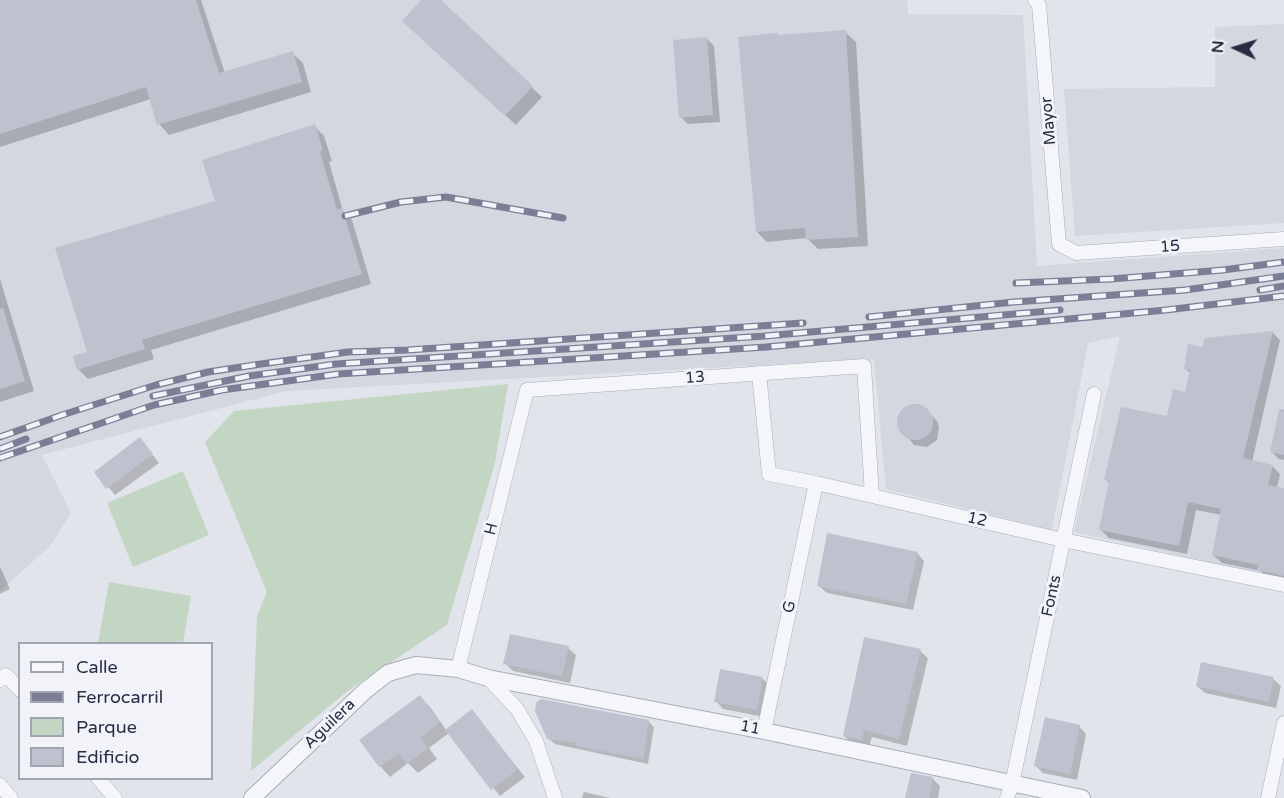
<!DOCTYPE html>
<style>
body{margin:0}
#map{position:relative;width:1284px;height:798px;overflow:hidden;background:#e2e4eb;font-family:"Varela Round",sans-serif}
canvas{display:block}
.legend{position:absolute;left:18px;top:642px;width:195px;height:138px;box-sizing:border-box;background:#f2f3f8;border:2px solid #a2a4b0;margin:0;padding:8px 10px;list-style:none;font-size:18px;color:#292d44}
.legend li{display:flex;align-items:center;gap:12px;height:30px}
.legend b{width:30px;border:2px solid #a2a4b0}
.north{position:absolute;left:1206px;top:18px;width:60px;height:60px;-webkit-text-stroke:4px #f2f3f8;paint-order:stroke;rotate:274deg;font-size:16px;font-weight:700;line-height:24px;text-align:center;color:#292d44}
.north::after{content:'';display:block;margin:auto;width:21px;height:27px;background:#292d44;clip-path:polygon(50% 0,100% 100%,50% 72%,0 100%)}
</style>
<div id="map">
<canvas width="1284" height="798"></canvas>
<ul class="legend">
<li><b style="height:8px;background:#f5f6f9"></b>Calle</li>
<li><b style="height:8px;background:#7b7f95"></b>Ferrocarril</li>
<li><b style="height:16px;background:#c3d5c3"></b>Parque</li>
<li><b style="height:16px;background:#bfc1ce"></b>Edificio</li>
</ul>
<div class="north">N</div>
</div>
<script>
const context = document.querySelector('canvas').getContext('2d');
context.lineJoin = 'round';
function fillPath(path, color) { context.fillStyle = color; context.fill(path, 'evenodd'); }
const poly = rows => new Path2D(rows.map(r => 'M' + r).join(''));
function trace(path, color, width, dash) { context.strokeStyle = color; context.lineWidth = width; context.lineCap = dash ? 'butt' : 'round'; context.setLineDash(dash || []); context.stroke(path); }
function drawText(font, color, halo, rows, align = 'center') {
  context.font = font + ' "Varela Round",sans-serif'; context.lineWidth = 6; context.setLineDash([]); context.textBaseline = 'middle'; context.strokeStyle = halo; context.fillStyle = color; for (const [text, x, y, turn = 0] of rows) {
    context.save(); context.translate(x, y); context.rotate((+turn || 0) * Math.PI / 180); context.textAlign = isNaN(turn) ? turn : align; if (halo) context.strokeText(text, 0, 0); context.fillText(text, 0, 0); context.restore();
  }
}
fillPath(poly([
 [0,0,907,0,908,14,1023,15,1037,266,1284,248,1284,579,1074,532,1120,336,1088,343,1052,530,886,489,874,359,286,391,42,455,71,513,49,547,0,591],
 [1284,24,1284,223,1075,236,1064,89,1215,87,1215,27]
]), '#d4d6e0');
fillPath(poly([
 [508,384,495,463,447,625,349,690,251,771,257,616,267,592,205,442,234,411],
 [183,471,209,535,133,567,107,503],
 [109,582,191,596,183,643,98,643]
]), '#c3d5c3');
fillPath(poly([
 [0,0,201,0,225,73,292,53,303,63,311,92,169,135,159,124,151,99,0,147],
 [423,0,439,0,542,97,516,125,414,31],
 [845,32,856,42,868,246,818,249,807,238,767,242,757,232,779,36],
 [706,38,714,46,720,122,688,124,681,117],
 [314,126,324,136,332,161,329,162,343,211,352,220,371,284,151,350,154,359,88,379,78,369,88,353],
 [0,279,34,391,0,402],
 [1272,332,1280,340,1252,462,1272,466,1280,474,1277,488,1284,489,1284,582,1267,578,1261,571,1222,563,1213,555,1222,515,1196,510,1187,554,1109,538,1101,530,1110,484,1106,480,1168,418,1186,394,1191,374,1185,368,1203,349],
 [911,406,924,408,937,421,939,427,937,440,927,447,914,445,899,426,901,413],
 [1281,409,1284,410,1284,460,1279,459,1272,452],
 [140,439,159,463,115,495,96,472],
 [917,553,924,561,913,610,827,593,819,586],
 [0,567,10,589,0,594],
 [568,648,576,655,570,683,513,671,505,663],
 [920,651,928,658,907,746,872,737,869,747,852,743,844,736],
 [762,678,770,686,764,717,723,709,716,701],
 [1273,679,1281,686,1276,708,1205,693,1197,686],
 [420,697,430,707,447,731,472,711,525,777,500,796,449,733,429,748,437,759,418,773,408,763,390,777,380,766,361,740],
 [648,721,654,727,648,764,555,744,548,738],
 [1079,726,1086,734,1077,780,1043,773,1036,766],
 [912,774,933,779,940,786,938,798,907,798],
 [584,792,610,798,582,798]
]), '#0003');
fillPath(poly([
 [0,0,196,0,219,73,293,51,302,82,157,125,146,87,0,134],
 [421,0,441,0,533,86,505,116,402,21],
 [846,30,858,237,806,240,805,228,756,232,738,37,777,33,778,35],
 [707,37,713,115,679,118,673,40],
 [315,124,323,150,320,152,337,210,342,208,362,274,142,340,145,349,77,370,73,356,87,352,55,248,215,201,202,160],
 [3,308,25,381,0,389,0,309],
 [1273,331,1243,458,1273,465,1268,485,1284,488,1284,576,1257,570,1258,565,1212,555,1221,509,1188,502,1179,546,1099,530,1109,481,1104,480,1121,407,1167,416,1173,389,1185,392,1190,370,1184,369,1188,344,1202,347,1205,338],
 '897 422a18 18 0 1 1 36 0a18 18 0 1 1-36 0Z',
 [1279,410,1284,411,1284,455,1270,452],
 [140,437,153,454,106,489,94,472],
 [827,533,918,552,906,604,817,586],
 [510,634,569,646,562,676,503,664],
 [864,637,921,649,899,739,864,730,862,740,843,736],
 [1201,662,1274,677,1269,702,1196,686],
 [720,669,763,677,757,710,714,702],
 [420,695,440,722,420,738,428,748,407,764,399,753,379,767,359,740],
 [541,699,649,720,643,759,576,746,576,743,547,739,535,711,536,703],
 [472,709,518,769,491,790,445,730],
 [1045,717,1080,725,1070,774,1034,766],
 [911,773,933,777,929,798,905,798]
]), '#bfc1ce');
const minor = poly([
 [1035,0,1039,5,1059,244,1076,253,1284,239],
 [759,373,769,474,816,483,1063,540,1284,585],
 [458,669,527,390,864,366,872,496],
 [488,678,517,709,536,741,555,798],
 [0,680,6,675,20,690],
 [764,731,816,483],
 [98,778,115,798],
 [0,785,11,798],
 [1007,798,1012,784,1094,394],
 [1268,798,1284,723]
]);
const tertiary = poly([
 [252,798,366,690,388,673,416,665,458,669,488,678,764,731,1082,798]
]);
trace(minor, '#aaadb9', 15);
trace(tertiary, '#aaadb9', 18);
trace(minor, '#f5f6f9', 14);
trace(tertiary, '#f5f6f9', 16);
const rail = poly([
 [345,216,401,202,446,197,563,218],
 [1016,283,1111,279,1223,270,1284,262],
 [1260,290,1284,286],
 [869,317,1014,302,1185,290,1284,276],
 [153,396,249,376,336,364,765,336,1060,310],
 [0,437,62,415,156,385,208,372,261,364,348,352,408,350,803,323],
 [0,449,26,439],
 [0,458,154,405,222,390,338,374,766,347,1166,310,1284,296]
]);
trace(rail, '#7b7f95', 7);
trace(rail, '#f2f3f8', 4.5, [14]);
drawText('16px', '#292d44', '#f2f3f8', [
 ["Mayor",1049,121,-95],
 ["15",1170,247,-4],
 ["13",695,378,-4],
 ["12",977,520,13],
 ["H",492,529,-76],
 ["Fonts",1052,596,-78],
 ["G",790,607,-78],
 ["Aguilera",330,724,-44],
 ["11",750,728,11]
]);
</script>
